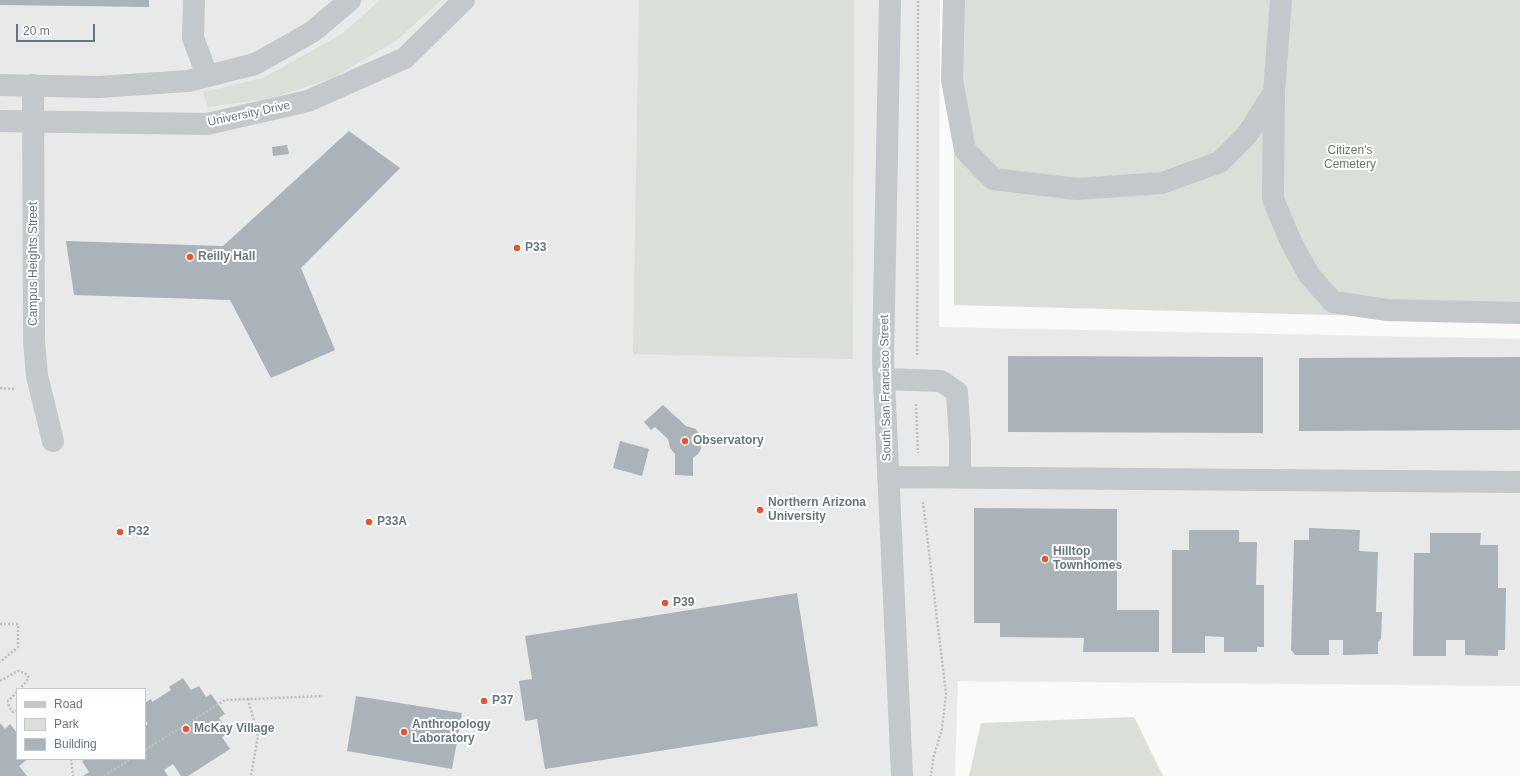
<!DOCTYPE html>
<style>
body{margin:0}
#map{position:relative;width:1520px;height:776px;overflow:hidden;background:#fafaf8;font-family:Helvetica,sans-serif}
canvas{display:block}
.legend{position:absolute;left:16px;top:688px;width:130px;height:72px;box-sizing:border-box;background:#fff;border:1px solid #c1c8cd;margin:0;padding:5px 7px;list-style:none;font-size:12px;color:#657683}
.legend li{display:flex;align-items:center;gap:8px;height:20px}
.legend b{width:20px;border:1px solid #c1c8cd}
.scale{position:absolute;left:16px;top:24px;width:79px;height:18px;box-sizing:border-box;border:2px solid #657683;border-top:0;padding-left:5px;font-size:12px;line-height:14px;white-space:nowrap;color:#657683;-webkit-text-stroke:3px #fff;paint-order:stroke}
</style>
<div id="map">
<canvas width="1520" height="776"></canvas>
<ul class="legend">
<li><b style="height:5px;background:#c3c8cc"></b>Road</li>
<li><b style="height:11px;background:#dadfd7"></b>Park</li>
<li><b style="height:11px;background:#aab3b9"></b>Building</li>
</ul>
<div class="scale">20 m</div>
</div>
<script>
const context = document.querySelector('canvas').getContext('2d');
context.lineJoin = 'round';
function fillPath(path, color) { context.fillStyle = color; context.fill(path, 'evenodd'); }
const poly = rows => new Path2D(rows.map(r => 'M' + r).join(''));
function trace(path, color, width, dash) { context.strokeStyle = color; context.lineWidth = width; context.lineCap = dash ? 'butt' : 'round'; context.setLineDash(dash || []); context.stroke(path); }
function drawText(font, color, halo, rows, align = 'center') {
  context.font = font + ' Helvetica,sans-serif'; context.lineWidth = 4; context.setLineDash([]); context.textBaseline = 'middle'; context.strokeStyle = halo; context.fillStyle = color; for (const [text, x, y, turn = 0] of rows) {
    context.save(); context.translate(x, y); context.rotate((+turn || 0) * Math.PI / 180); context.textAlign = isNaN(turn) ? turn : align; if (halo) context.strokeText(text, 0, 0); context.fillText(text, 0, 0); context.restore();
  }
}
fillPath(poly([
 [0,0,940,0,939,327,1520,339,1520,686,958,681,955,776,0,776],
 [17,689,145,689,145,759,17,759]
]), '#e8e9e9');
fillPath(poly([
 [380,0,441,0,396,41,332,78,272,98,208,107,203,92,263,78,342,34],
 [639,0,854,0,853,359,633,354],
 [954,0,1520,0,1520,320,954,305],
 [1134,717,1163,776,969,776,981,723]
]), '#dadfd7');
fillPath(poly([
 [0,0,149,0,149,7,0,5],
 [349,131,400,168,301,268,335,350,271,378,230,300,74,295,66,241,223,246],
 [287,145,289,154,273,156,272,147],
 [1008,356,1263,357,1263,433,1008,432],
 [1520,357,1520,430,1299,431,1299,358],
 [663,405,686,426,696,429,699,434,701,439,701,449,698,454,693,458,693,476,675,475,675,454,670,448,668,439,655,427,651,430,644,422],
 [620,441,649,449,642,476,613,468],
 [974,508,1117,509,1117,610,1159,610,1159,652,1083,652,1084,638,1000,637,1000,623,974,623],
 [1309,528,1360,530,1359,551,1378,552,1376,612,1382,612,1381,639,1378,642,1378,654,1343,655,1343,640,1329,640,1329,655,1295,655,1291,650,1294,540,1309,540],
 [1189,530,1239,530,1239,542,1257,542,1256,585,1264,585,1264,647,1257,647,1257,652,1224,652,1224,637,1205,636,1205,653,1172,653,1172,550,1189,550],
 [1430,533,1481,533,1480,545,1498,545,1498,588,1506,588,1505,650,1498,650,1498,656,1465,655,1465,640,1446,640,1446,656,1413,656,1414,553,1430,553],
 [797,593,818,726,545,769,537,719,525,721,519,681,532,679,525,636],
 [183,678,191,690,199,686,206,697,211,694,225,714,219,718,229,733,222,737,230,749,188,776,181,776,173,764,164,770,168,776,83,776,89,772,82,761,86,759,145,759,145,726,148,724,145,720,145,703,151,699,152,702,171,690,169,687],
 [356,696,462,713,452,769,347,751],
 [0,723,5,729,10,724,17,733,17,759,28,759,19,766,27,776,0,776]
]), '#aab3b9');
trace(poly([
 [917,355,918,0],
 [0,388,14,389],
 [916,404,918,453],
 [923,502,946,694,942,729,933,759,931,776],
 [0,624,18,624,18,647,0,662],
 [0,681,18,671,25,673,29,678,20,689],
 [17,692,8,701,9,707,13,712,17,711],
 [248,699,258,736,251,776],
 [145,750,225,700,323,696],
 [71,759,73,776],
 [104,776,131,759]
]), '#bbbfc2', 2.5, [2, 2]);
trace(poly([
 [194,0,193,38,207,75],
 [890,0,883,359,902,776],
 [954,0,952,80,965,150,993,179,1077,189,1162,183,1220,162,1247,135,1274,92,1281,0],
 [0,85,99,87,188,81,255,64,312,32,350,0],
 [33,85,34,341,37,376,53,441],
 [1274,92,1273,199,1290,240,1309,275,1333,302,1387,310,1520,313],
 [0,121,207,124,308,101,405,58,464,0],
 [884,379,941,381,957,392,960,441,960,478],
 [888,477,1520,482]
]), '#c3c8cc', 22);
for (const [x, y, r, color] of [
 [517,248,4,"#e4572e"],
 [190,257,4,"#e4572e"],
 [685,441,4,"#e4572e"],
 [760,510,4,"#e4572e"],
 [369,522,4,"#e4572e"],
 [120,532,4,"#e4572e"],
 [1045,559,4,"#e4572e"],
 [665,603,4,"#e4572e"],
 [484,701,4,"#e4572e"],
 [186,729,4,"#e4572e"],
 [404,732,4,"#e4572e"]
]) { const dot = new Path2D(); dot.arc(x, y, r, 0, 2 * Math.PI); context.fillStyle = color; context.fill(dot); trace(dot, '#fff', 1.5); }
drawText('12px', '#657683', '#fff', [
 ["University Drive",249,114,-12],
 ["Campus Heights Street",34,264,-90],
 ["South San Francisco Street",886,388,-91]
]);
drawText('12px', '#687a64', '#fff', [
 ["Citizen's",1350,151],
 ["Cemetery",1350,165]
]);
drawText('bold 12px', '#657683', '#fff', [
 ["P33",525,248],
 ["Reilly Hall",198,257],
 ["Observatory",693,441],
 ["Northern Arizona",768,503],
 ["University",768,517],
 ["P33A",377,522],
 ["P32",128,532],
 ["Hilltop",1053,552],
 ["Townhomes",1053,566],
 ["P39",673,603],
 ["P37",492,701],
 ["Anthropology",412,725],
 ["Laboratory",412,739],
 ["McKay Village",194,729]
], 'left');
</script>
